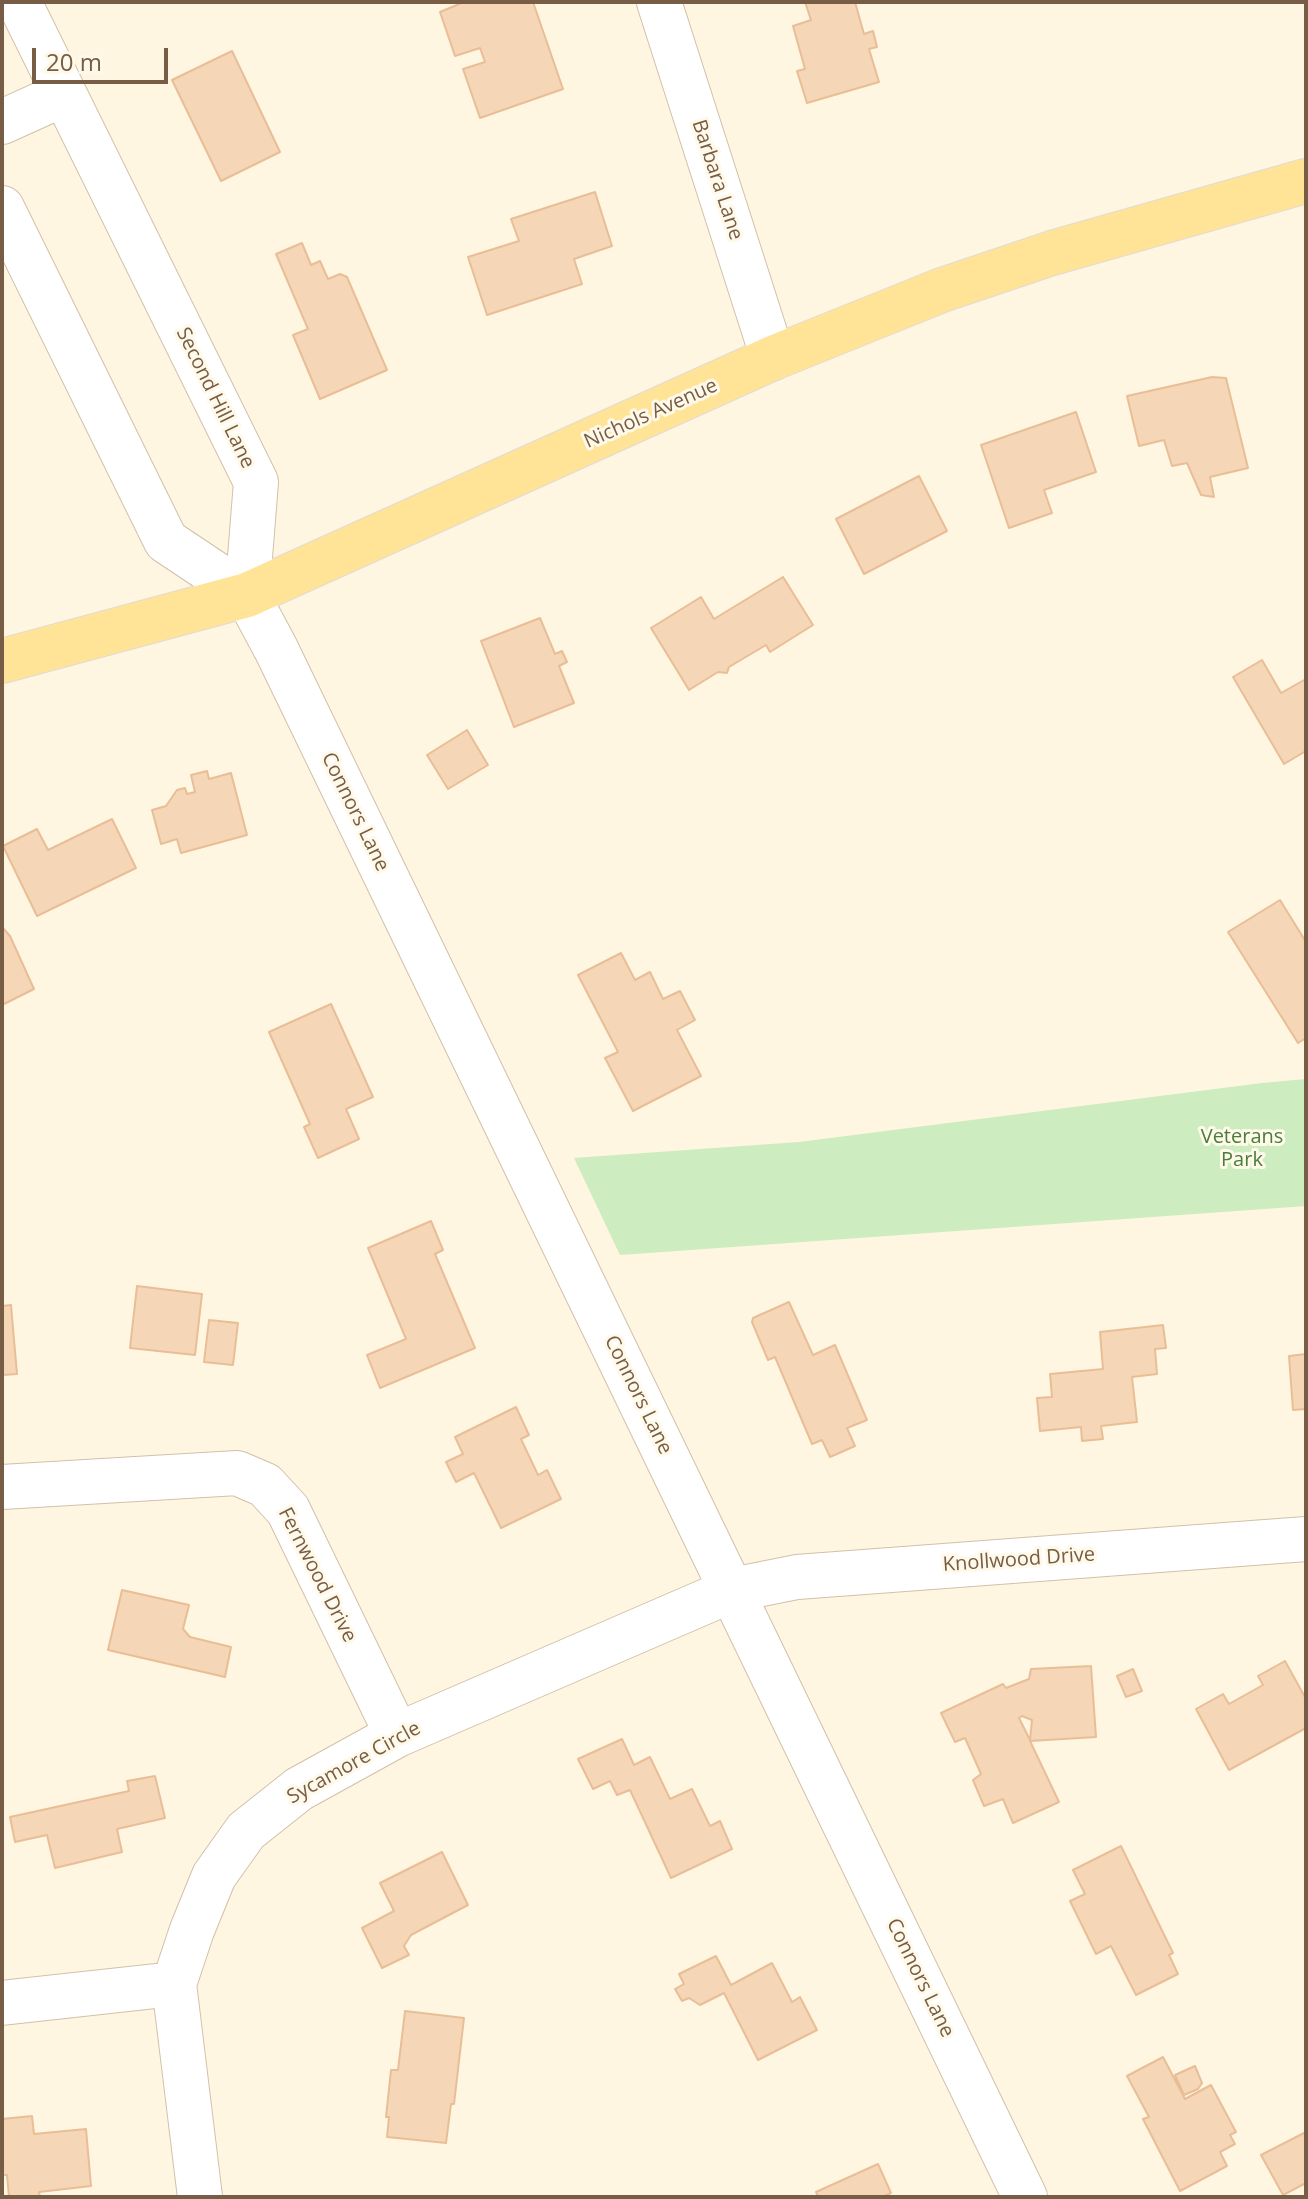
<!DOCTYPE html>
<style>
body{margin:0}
#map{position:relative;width:1308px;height:2199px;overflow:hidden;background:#fef6e1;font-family:"Open Sans",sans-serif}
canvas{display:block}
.frame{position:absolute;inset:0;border:4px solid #775d46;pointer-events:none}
.scale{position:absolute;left:32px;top:48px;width:136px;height:36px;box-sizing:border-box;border:4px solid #775d46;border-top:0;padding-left:10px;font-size:24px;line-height:28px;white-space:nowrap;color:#775d46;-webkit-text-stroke:6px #fff9e9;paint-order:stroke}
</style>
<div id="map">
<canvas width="1308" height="2199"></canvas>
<div class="frame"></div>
<div class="scale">20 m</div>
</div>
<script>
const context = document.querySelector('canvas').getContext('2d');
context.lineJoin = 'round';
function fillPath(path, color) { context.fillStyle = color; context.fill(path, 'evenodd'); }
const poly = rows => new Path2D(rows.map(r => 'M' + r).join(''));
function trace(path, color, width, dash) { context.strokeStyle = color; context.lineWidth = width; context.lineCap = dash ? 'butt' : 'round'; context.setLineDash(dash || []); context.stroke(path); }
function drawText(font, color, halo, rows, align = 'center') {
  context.font = font + ' "Open Sans",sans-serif'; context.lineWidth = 6; context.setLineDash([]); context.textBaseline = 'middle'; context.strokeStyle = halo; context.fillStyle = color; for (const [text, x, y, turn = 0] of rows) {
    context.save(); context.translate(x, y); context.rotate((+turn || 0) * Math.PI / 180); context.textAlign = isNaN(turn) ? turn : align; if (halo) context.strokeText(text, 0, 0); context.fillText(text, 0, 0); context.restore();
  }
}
fillPath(poly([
 [1306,1079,1306,1206,620,1255,574,1158,799,1142,1262,1083]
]), '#cdecbf');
const building = poly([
 [464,2,533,2,563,89,480,118,463,69,485,62,480,48,455,56,440,12,464,2],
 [805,2,855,2,864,34,873,31,877,47,869,49,879,82,807,103,797,71,805,69,793,26,811,20,805,2],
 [232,51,280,152,221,181,172,80,232,51],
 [595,192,612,246,574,259,582,284,487,315,468,257,519,241,511,219,595,192],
 [302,243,311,265,320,261,328,279,340,274,347,277,387,370,320,399,293,335,308,329,276,254,302,243],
 [1212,377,1226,378,1248,468,1210,477,1214,497,1201,495,1187,463,1172,466,1164,440,1139,446,1127,396,1212,377],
 [1076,412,1096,472,1044,490,1052,513,1009,528,981,445,1076,412],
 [919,476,947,531,864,574,836,519,919,476],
 [783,577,813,625,770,652,766,645,729,667,727,673,718,672,689,690,651,628,701,597,714,619,783,577],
 [540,618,555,654,562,651,567,662,559,666,574,703,514,727,481,641,540,618],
 [1262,660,1281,693,1306,679,1306,751,1284,764,1233,677,1262,660],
 [467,730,488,765,448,789,427,755,467,730],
 [207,771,209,779,231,773,247,835,181,853,177,839,161,844,152,810,166,806,177,790,185,788,187,794,195,792,191,775,207,771],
 [112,819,136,868,37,916,3,846,37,829,48,850,112,819],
 [1280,900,1306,942,1306,1038,1298,1043,1228,932,1280,900],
 [2,927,10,936,34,989,2,1005,2,927],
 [621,953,635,980,650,972,663,999,680,991,695,1020,677,1030,701,1076,633,1111,605,1058,618,1052,578,975,621,953],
 [331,1004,373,1097,346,1109,359,1139,318,1158,304,1127,310,1124,269,1032,331,1004],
 [431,1221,443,1250,435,1254,475,1348,380,1388,367,1355,406,1339,368,1248,431,1221],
 [137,1286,202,1294,195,1355,130,1348,137,1286],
 [789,1302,813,1355,835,1345,867,1420,847,1428,855,1446,830,1457,822,1440,812,1444,775,1357,768,1360,752,1322,753,1318,789,1302],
 [11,1305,17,1374,2,1375,2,1306,11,1305],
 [209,1320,238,1323,233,1365,204,1362,209,1320],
 [1163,1325,1166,1348,1155,1349,1157,1374,1132,1377,1137,1422,1101,1426,1103,1439,1082,1441,1081,1427,1040,1431,1037,1398,1052,1397,1050,1374,1103,1369,1100,1332,1163,1325],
 [1306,1354,1306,1409,1293,1410,1289,1356,1306,1354],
 [516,1407,529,1435,521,1439,538,1475,547,1470,561,1499,501,1528,474,1473,456,1482,446,1462,463,1454,455,1437,516,1407],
 [122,1590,189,1605,183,1629,190,1637,231,1647,225,1677,108,1650,122,1590],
 [1285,1661,1306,1699,1306,1728,1229,1770,1196,1709,1223,1694,1229,1704,1263,1685,1258,1676,1285,1661],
 [1091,1666,1096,1737,1030,1741,1059,1802,1013,1823,1003,1799,984,1806,973,1780,981,1774,965,1738,955,1742,941,1713,1003,1684,1006,1688,1029,1679,1031,1669,1091,1666],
 [1022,1716,1032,1720,1030,1740,1019,1718,1022,1716],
 [1133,1669,1142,1691,1126,1697,1117,1676,1133,1669],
 [622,1739,634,1765,650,1757,670,1799,692,1789,710,1826,720,1821,732,1849,671,1878,630,1790,617,1795,610,1781,593,1789,578,1759,622,1739],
 [155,1776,165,1818,117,1829,122,1852,55,1868,47,1835,15,1842,10,1817,129,1791,127,1781,155,1776],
 [1121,1846,1173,1953,1169,1955,1178,1974,1136,1995,1111,1946,1096,1954,1070,1901,1085,1894,1073,1870,1121,1846],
 [442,1852,468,1905,411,1935,404,1946,409,1955,382,1968,362,1928,394,1911,380,1883,442,1852],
 [716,1956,731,1985,772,1963,792,2002,800,1997,817,2030,758,2060,724,1993,700,2005,689,1998,682,2001,675,1989,684,1984,679,1974,716,1956],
 [405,2011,464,2018,454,2104,451,2104,446,2143,387,2137,389,2117,386,2117,391,2070,398,2070,405,2011],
 [1163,2057,1185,2099,1211,2085,1236,2132,1230,2135,1235,2144,1220,2152,1227,2166,1180,2191,1143,2119,1149,2117,1127,2076,1163,2057],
 [1195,2066,1202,2083,1198,2089,1184,2095,1175,2075,1195,2066],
 [32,2116,34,2134,86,2129,91,2186,39,2192,40,2197,9,2197,7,2175,2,2175,2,2119,32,2116],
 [1306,2132,1306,2183,1283,2195,1261,2155,1306,2132],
 [878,2164,891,2193,882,2197,818,2197,816,2192,878,2164]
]);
fillPath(building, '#f5d6b7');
trace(building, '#e9be96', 2);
const minor = poly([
 [19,2,256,482,247,595],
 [659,2,773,358],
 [2,122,64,94],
 [2,208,166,541,247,595,276,649,1025,2197],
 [2,1487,237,1473,265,1485,288,1510,397,1735],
 [2,2003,174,1984],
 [200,2197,174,1984,192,1930,214,1876,246,1831,299,1789,397,1735,732,1590,797,1577,1306,1539]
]);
const major = poly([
 [2,661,247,595,773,358,942,290,1052,253,1306,181]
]);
trace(minor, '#d2c0aa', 46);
trace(major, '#e1dbd6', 46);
trace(minor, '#fff', 44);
trace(major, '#ffe397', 44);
drawText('20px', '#775d46', '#fff9e9', [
 ["Barbara Lane",717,180,72],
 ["Second Hill Lane",215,398,64],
 ["Nichols Avenue",651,414,-24],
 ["Connors Lane",355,812,64],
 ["Connors Lane",638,1395,64],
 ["Knollwood Drive",1019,1560,-4],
 ["Fernwood Drive",317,1575,63],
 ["Sycamore Circle",354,1763,-29],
 ["Connors Lane",920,1978,64]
]);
drawText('20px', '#4a7e3d', '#fff9e9', [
 ["Veterans",1242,1137],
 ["Park",1242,1160]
]);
</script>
